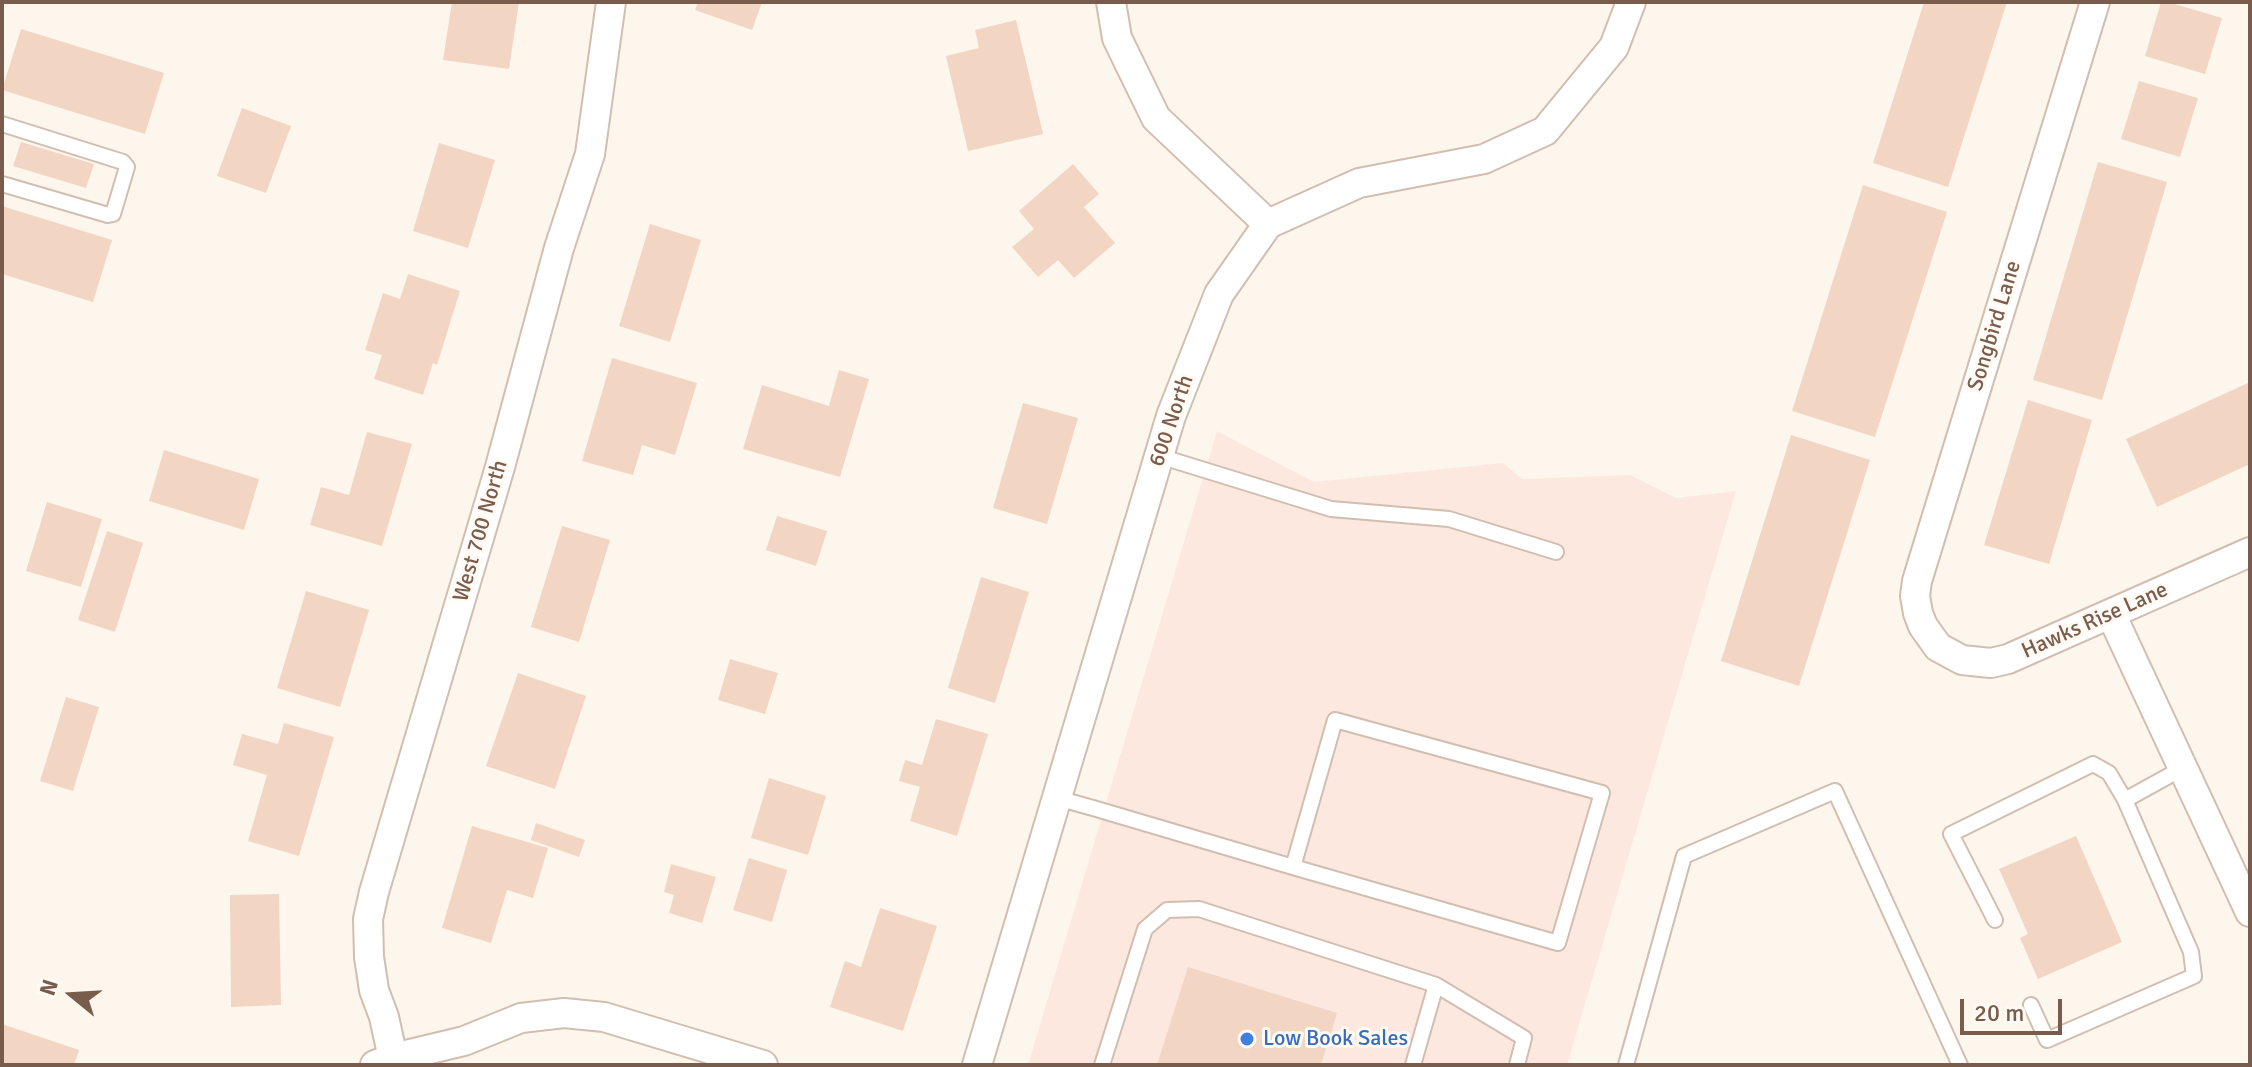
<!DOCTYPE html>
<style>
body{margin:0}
#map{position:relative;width:2252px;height:1067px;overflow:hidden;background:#fdf6ec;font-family:Signika,sans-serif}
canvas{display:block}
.frame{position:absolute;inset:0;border:4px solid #7a5c4d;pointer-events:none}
.north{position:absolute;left:32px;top:955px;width:80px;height:80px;-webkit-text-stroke:6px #fffaf3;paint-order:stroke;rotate:288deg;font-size:22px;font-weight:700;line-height:32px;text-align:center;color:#7a5c4d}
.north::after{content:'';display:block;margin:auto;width:28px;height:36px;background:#7a5c4d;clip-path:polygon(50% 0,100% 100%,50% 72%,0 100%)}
.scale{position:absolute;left:1960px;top:999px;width:102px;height:36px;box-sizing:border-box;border:4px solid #7a5c4d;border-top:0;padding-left:10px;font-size:24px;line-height:28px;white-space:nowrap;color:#7a5c4d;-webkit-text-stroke:6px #fffaf3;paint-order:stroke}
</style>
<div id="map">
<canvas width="2252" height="1067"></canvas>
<div class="frame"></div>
<div class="north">N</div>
<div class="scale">20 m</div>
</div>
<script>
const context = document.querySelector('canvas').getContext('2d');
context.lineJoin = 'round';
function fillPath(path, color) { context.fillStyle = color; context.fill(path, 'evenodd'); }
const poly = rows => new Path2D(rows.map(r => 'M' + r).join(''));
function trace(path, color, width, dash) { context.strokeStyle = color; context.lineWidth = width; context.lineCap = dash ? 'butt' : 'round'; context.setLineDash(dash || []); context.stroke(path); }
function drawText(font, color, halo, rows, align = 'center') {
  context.font = font + ' Signika,sans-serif'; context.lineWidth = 6; context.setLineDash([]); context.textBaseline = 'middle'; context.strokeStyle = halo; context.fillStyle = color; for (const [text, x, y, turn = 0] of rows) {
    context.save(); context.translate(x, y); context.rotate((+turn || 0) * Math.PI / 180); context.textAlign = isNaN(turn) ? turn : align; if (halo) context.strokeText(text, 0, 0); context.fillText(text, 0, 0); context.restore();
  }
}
fillPath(poly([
 [1217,431,1314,482,1503,463,1522,479,1630,475,1676,498,1736,491,1567,1065,1028,1065]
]), '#fde8e0');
fillPath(poly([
 [452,2,519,2,509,69,443,60],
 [698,2,762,2,752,30,695,10],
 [1924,2,2007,2,1948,187,1873,163],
 [2161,2,2168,2,2222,18,2205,74,2145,56],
 [1016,20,1043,134,968,151,946,56,979,48,975,30],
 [21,29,164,73,145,134,2,90],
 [2139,81,2198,98,2180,157,2121,139],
 [242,108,291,126,266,193,217,176],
 [21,142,94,164,86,188,13,166],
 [439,143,495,160,468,248,413,231],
 [2098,162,2167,182,2102,400,2033,380],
 [1073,164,1099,194,1084,207,1115,243,1074,278,1058,260,1038,277,1012,247,1034,229,1019,211],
 [1863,185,1947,212,1875,437,1792,411],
 [2,206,112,240,93,302,2,274],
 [650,224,701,240,670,342,619,326],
 [408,274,460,291,437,365,433,363,423,395,374,379,382,355,365,350,383,293,400,299],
 [612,358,697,383,675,455,642,445,633,475,582,461],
 [839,370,869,379,840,477,743,449,762,385,829,406],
 [2250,382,2250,464,2157,507,2126,439],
 [2028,400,2092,420,2049,564,1984,545],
 [1023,403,1078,418,1047,524,993,508],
 [367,432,412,444,382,546,310,525,321,487,349,495],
 [1791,435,1870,460,1799,686,1721,661],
 [164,450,259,479,244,530,149,501],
 [47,502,102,519,81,587,26,571],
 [777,516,827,531,816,566,766,550],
 [562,526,610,540,579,642,531,627],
 [107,531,143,543,115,632,78,620],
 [981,577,1029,592,995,703,948,688],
 [306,591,369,610,340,707,277,688],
 [730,659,778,673,765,714,718,700],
 [518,673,586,696,555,789,486,766],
 [66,697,99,707,73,791,40,781],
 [936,719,988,734,957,836,910,821,920,787,899,781,905,760,922,765],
 [284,723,334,737,299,856,248,841,267,775,233,765,242,734,278,744],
 [769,778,826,796,808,855,751,838],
 [536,823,585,840,579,857,531,840],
 [472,826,548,848,533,898,507,890,491,943,442,928],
 [2076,836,2122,942,2038,979,2020,938,2028,934,1999,869],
 [749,858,787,870,772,922,733,910],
 [671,864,716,877,702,923,669,913,674,895,664,892],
 [279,894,281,1005,231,1007,230,895],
 [880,908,937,926,903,1031,830,1007,845,961,861,967],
 [1188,967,1337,1013,1321,1065,1157,1065],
 [2,1024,79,1050,74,1065,2,1065]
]), '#f3d5c3');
const service = poly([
 [2,124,123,162,127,167,113,214,108,215,2,184],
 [1159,456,1331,509,1449,519,1556,552],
 [1057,798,1093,808,1293,867,1558,943,1602,793,1335,720,1293,867],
 [1995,920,1951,834,2093,764,2109,773,2125,800,2183,768],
 [1436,985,1524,1038,1517,1065],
 [2031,1005,2047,1040,2194,976,2191,952,2125,800],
 [1102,1065,1145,929,1167,910,1199,909,1436,985,1413,1065],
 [1626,1065,1684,856,1835,791,1960,1065]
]);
const minor = poly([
 [1111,2,1117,38,1156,118,1268,224],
 [2095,2,1917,581,1915,596,1918,613,1923,626,1938,647,1962,660,1991,663,2008,659,2250,552],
 [2111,614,2250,912],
 [393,1058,384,1017,374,990,369,957,368,919,374,892,500,467,559,248,590,154,611,2],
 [375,1065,393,1058,464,1041,521,1018,564,1013,604,1017,763,1065],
 [977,1065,1171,416,1219,294,1268,224,1359,183,1484,159,1545,131,1614,47,1631,2]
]);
trace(service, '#d1beb0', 18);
trace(minor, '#d1beb0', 32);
trace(service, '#fff', 14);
trace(minor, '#fff', 28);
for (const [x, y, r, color] of [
 [1247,1039,8,"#3f7fe0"]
]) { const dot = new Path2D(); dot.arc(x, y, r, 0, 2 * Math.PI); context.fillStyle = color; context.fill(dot); trace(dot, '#fffaf3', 3); }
drawText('22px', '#7a5c4d', '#fffaf3', [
 ["Songbird Lane",1995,326,-73],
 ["600 North",1172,421,-71],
 ["West 700 North",481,531,-74],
 ["Hawks Rise Lane",2095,621,-24]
]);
drawText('22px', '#366cbe', '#fffaf3', [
 ["Low Book Sales",1263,1039]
], 'left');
</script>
